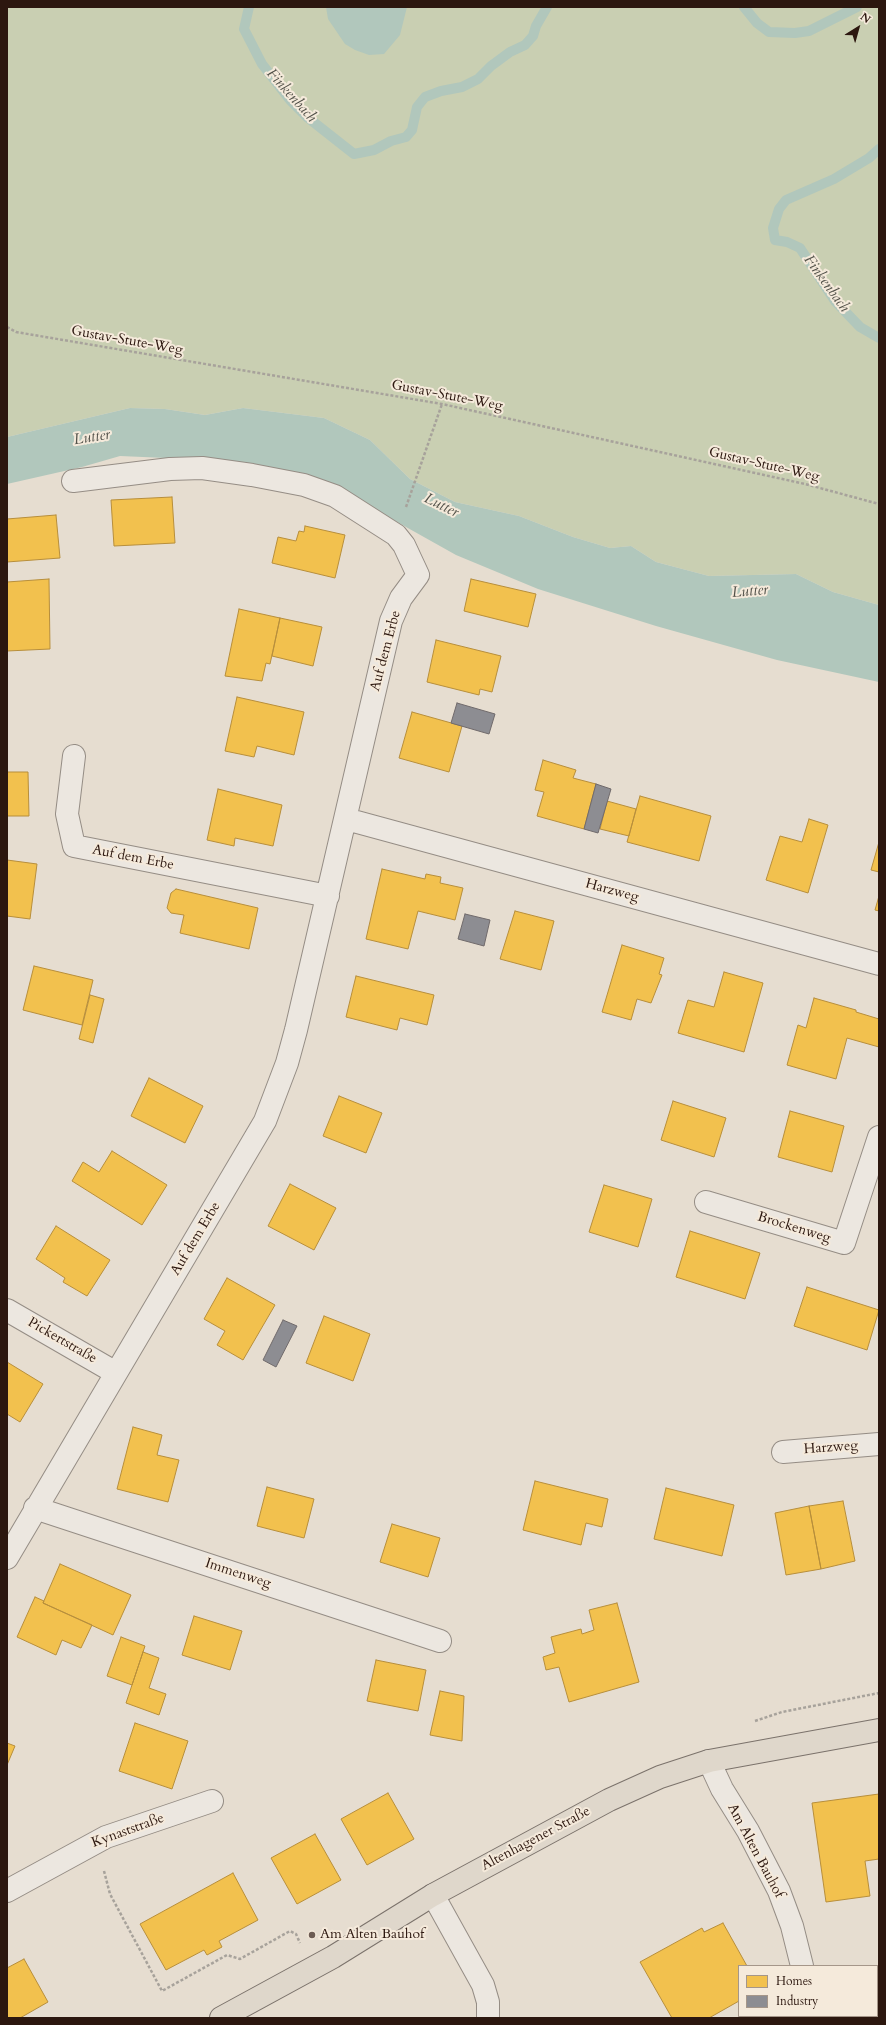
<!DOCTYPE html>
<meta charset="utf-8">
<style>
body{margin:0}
#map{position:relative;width:886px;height:2025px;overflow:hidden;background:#e6ddd0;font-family:Cardo,serif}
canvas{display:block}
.frame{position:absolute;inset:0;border:8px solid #2c170f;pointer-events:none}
.legend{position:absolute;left:738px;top:1965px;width:140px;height:52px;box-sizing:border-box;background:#f5eadb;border:1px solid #a59689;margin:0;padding:5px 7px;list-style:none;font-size:12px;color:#2c170f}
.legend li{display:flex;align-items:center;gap:8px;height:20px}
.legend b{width:20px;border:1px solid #a59689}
.north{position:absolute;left:838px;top:8px;width:40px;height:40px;-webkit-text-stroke:3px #f5eadb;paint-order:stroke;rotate:37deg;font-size:11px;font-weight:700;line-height:16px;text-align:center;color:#2c170f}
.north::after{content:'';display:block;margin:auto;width:14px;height:18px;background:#2c170f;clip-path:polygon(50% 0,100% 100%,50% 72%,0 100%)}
</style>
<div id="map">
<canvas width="886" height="2025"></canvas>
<div class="frame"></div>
<ul class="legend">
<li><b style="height:11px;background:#f2c14e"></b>Homes</li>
<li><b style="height:11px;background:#8d8d92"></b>Industry</li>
</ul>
<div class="north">N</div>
</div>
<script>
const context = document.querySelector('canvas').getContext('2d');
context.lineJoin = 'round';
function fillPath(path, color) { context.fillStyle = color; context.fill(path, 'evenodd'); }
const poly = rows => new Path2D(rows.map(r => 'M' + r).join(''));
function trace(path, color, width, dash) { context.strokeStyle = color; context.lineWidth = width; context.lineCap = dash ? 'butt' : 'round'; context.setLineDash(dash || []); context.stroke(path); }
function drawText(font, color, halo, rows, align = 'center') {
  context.font = font + ' Cardo,serif'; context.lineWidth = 4; context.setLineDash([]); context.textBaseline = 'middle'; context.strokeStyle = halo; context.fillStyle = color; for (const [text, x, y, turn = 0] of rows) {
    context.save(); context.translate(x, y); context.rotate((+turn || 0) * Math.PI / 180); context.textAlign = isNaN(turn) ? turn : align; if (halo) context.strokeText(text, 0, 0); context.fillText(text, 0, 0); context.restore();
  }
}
fillPath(poly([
 [7,7,879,7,879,605,833,592,796,574,709,576,656,562,631,546,610,548,573,537,519,516,455,502,410,479,370,440,324,418,243,408,205,415,165,409,130,408,7,437]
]), '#c9cfb2');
fillPath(poly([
 [326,7,407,7,400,35,384,54,369,55,355,50,345,44,328,19],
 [130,408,165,409,205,415,243,408,324,418,370,440,410,479,455,502,519,516,573,537,610,548,631,546,656,562,709,576,796,574,833,592,879,605,879,682,777,660,656,626,538,589,456,555,390,518,166,458,120,456,82,467,7,484,7,437]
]), '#b1c7bc');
const homes = poly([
 [172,497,175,543,114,546,111,500,172,497],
 [56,515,60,558,7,562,7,519,56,515],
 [305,526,345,535,335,578,272,563,278,537,296,541,299,531,304,532,305,526],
 [49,579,50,649,7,651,7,582,49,579],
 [471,579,536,594,528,627,464,611,471,579],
 [239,609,280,618,270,664,266,663,262,681,225,676,239,609],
 [280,618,322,627,313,666,272,656,280,618],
 [436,640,501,656,492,692,480,689,479,695,427,682,436,640],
 [237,697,304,712,294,755,257,746,254,757,225,751,237,697],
 [412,712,462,726,449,772,399,758,412,712],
 [543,760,576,770,573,778,596,784,584,829,537,816,544,792,535,790,543,760],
 [7,772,28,772,29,816,7,816,7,772],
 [218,789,282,805,273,846,235,838,234,846,207,840,218,789],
 [640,796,711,816,699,861,627,842,640,796],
 [607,801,636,809,629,836,600,829,607,801],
 [809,819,828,825,808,893,766,880,780,836,802,842,809,819],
 [879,842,879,872,871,870,879,842],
 [7,860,37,864,30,919,7,916,7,860],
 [382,869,425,879,426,874,441,877,440,883,463,888,455,920,418,911,408,949,366,939,382,869],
 [176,889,258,908,249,949,180,933,184,915,171,913,167,908,171,893,176,889],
 [879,896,879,911,875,910,879,896],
 [515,911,554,921,541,970,500,959,515,911],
 [622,945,664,958,659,974,662,975,651,1003,637,999,631,1020,602,1012,622,945],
 [34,966,93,980,82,1025,23,1010,34,966],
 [724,972,763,983,744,1052,678,1033,688,1000,714,1007,724,972],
 [356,976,434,995,427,1025,400,1018,397,1030,346,1017,356,976],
 [90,995,104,999,93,1043,79,1039,90,995],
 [814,998,856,1010,856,1012,879,1019,879,1047,847,1038,836,1079,787,1065,798,1025,806,1028,814,998],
 [149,1078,203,1106,185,1143,131,1116,149,1078],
 [339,1096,382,1113,366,1153,323,1136,339,1096],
 [673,1101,726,1118,714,1157,661,1140,673,1101],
 [790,1111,844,1126,832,1172,778,1157,790,1111],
 [112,1151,167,1185,142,1225,72,1181,83,1162,99,1172,112,1151],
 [290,1184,336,1208,314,1250,268,1226,290,1184],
 [604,1185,652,1199,638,1247,589,1232,604,1185],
 [56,1226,110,1260,87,1296,63,1282,65,1278,36,1259,56,1226],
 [690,1231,760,1253,745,1299,676,1277,690,1231],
 [227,1278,275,1305,243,1360,217,1345,225,1331,204,1319,227,1278],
 [807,1287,879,1310,867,1350,794,1326,807,1287],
 [324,1316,370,1334,353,1381,306,1363,324,1316],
 [7,1362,43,1384,20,1422,7,1414,7,1362],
 [133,1427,162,1435,157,1455,179,1460,168,1502,117,1489,133,1427],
 [535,1481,608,1499,602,1527,586,1523,581,1545,523,1530,535,1481],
 [267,1487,314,1499,304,1538,257,1526,267,1487],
 [666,1488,734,1505,722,1556,654,1539,666,1488],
 [843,1501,855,1561,821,1569,809,1506,843,1501],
 [809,1506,821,1569,786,1575,775,1513,809,1506],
 [392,1524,440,1538,428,1577,380,1562,392,1524],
 [60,1564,131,1595,113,1635,43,1603,60,1564],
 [35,1597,44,1601,43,1603,92,1625,81,1648,62,1640,56,1655,17,1637,35,1597],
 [617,1603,639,1682,569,1702,559,1667,546,1670,543,1657,555,1653,551,1637,581,1629,582,1634,594,1630,589,1610,617,1603],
 [194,1616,242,1631,230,1670,182,1655,194,1616],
 [121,1637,145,1646,132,1685,107,1676,121,1637],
 [143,1652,159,1658,149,1688,166,1694,159,1715,126,1703,143,1652],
 [376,1660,426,1670,418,1711,367,1701,376,1660],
 [440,1691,464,1696,462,1741,430,1735,440,1691],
 [135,1723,188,1741,172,1789,119,1771,135,1723],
 [7,1743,15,1746,7,1765,7,1743],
 [388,1793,414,1839,367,1865,341,1819,388,1793],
 [879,1794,879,1859,865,1861,870,1896,826,1902,812,1803,879,1794],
 [315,1834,341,1880,297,1904,271,1858,315,1834],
 [233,1873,258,1920,219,1941,222,1947,207,1955,204,1950,166,1970,140,1924,233,1873],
 [723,1923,747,1966,739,1966,739,2001,709,2018,672,2018,640,1962,702,1928,704,1932,723,1923],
 [24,1959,48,2002,20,2018,7,2018,7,1968,24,1959]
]);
fillPath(homes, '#f2c14e');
trace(homes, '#b78e3b', 1);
const industry = poly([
 [457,703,495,714,489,734,451,723,457,703],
 [596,784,611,789,598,833,584,829,596,784],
 [465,914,490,920,484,946,458,939,465,914],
 [283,1320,297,1326,276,1367,263,1360,283,1320]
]);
fillPath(industry, '#8d8d92');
trace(industry, '#706a6b', 1);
trace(poly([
 [249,7,244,29,262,64,290,100,307,117,354,154,374,150,391,141,406,137,412,130,417,107,425,97,441,91,462,87,478,79,491,66,510,52,525,45,533,36,536,26,547,7],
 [744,7,757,23,769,32,795,33,809,31,857,7],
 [879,149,869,158,834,179,786,200,779,209,773,228,775,240,787,242,800,248,835,301,860,327,879,338]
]), '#b1c7bc', 10);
const minor = poly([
 [74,756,67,814,74,846,328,896],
 [346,819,879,964],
 [706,1202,844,1243,879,1137],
 [7,1310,116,1373],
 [783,1452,879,1444],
 [35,1508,440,1641],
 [7,1558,265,1121,287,1063,296,1030,391,621,401,598,418,575,404,545,396,535,335,496,304,485,252,475,202,468,170,469,73,481],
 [709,1761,722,1789,748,1831,779,1891,792,1926,802,1966],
 [7,1891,106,1837,212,1801],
 [433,1895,483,1985,488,2002,488,2018],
 [812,2016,813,2018]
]);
const major = poly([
 [221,2018,333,1957,433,1895,609,1800,660,1777,709,1761,879,1730]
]);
trace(minor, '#958d85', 24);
trace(major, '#7b726b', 24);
trace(poly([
 [7,327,16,332,442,404,805,484,879,504],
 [406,507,442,404],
 [755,1721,782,1712,879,1693],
 [104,1871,110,1894,162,1991,227,1955,240,1959,290,1931,296,1934,300,1943]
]), '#a7a29b', 2.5, [3, 2]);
trace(minor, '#ece7e0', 22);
trace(major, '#dfd7cb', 22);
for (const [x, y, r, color] of [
 [312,1935,4,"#6d5c53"]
]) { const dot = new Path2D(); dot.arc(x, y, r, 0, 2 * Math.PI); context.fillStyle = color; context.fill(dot); trace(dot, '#f5eadb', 1.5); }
drawText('14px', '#2c170f', '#f5eadb', [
 ["Gustav-Stute-Weg",127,341,10],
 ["Gustav-Stute-Weg",447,396,11],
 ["Gustav-Stute-Weg",764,465,13],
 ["Auf dem Erbe",386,651,-75],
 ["Auf dem Erbe",133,858,11],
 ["Harzweg",612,891,15],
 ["Brockenweg",794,1228,17],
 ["Auf dem Erbe",196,1239,-59],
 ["Pickertstraße",62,1341,30],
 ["Harzweg",831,1448,-4],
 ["Immenweg",238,1574,18],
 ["Kynaststraße",128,1831,-20],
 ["Altenhagener Straße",536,1839,-28],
 ["Am Alten Bauhof",755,1851,62]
]);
drawText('14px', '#2c170f', '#f5eadb', [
 ["Am Alten Bauhof",320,1935]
], 'left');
drawText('italic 15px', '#525149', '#f5eadb', [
 ["Finkenbach",291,96,48],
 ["Finkenbach",826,284,54],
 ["Lutter",92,438,-9],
 ["Lutter",441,506,26],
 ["Lutter",750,592,-5]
]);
</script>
